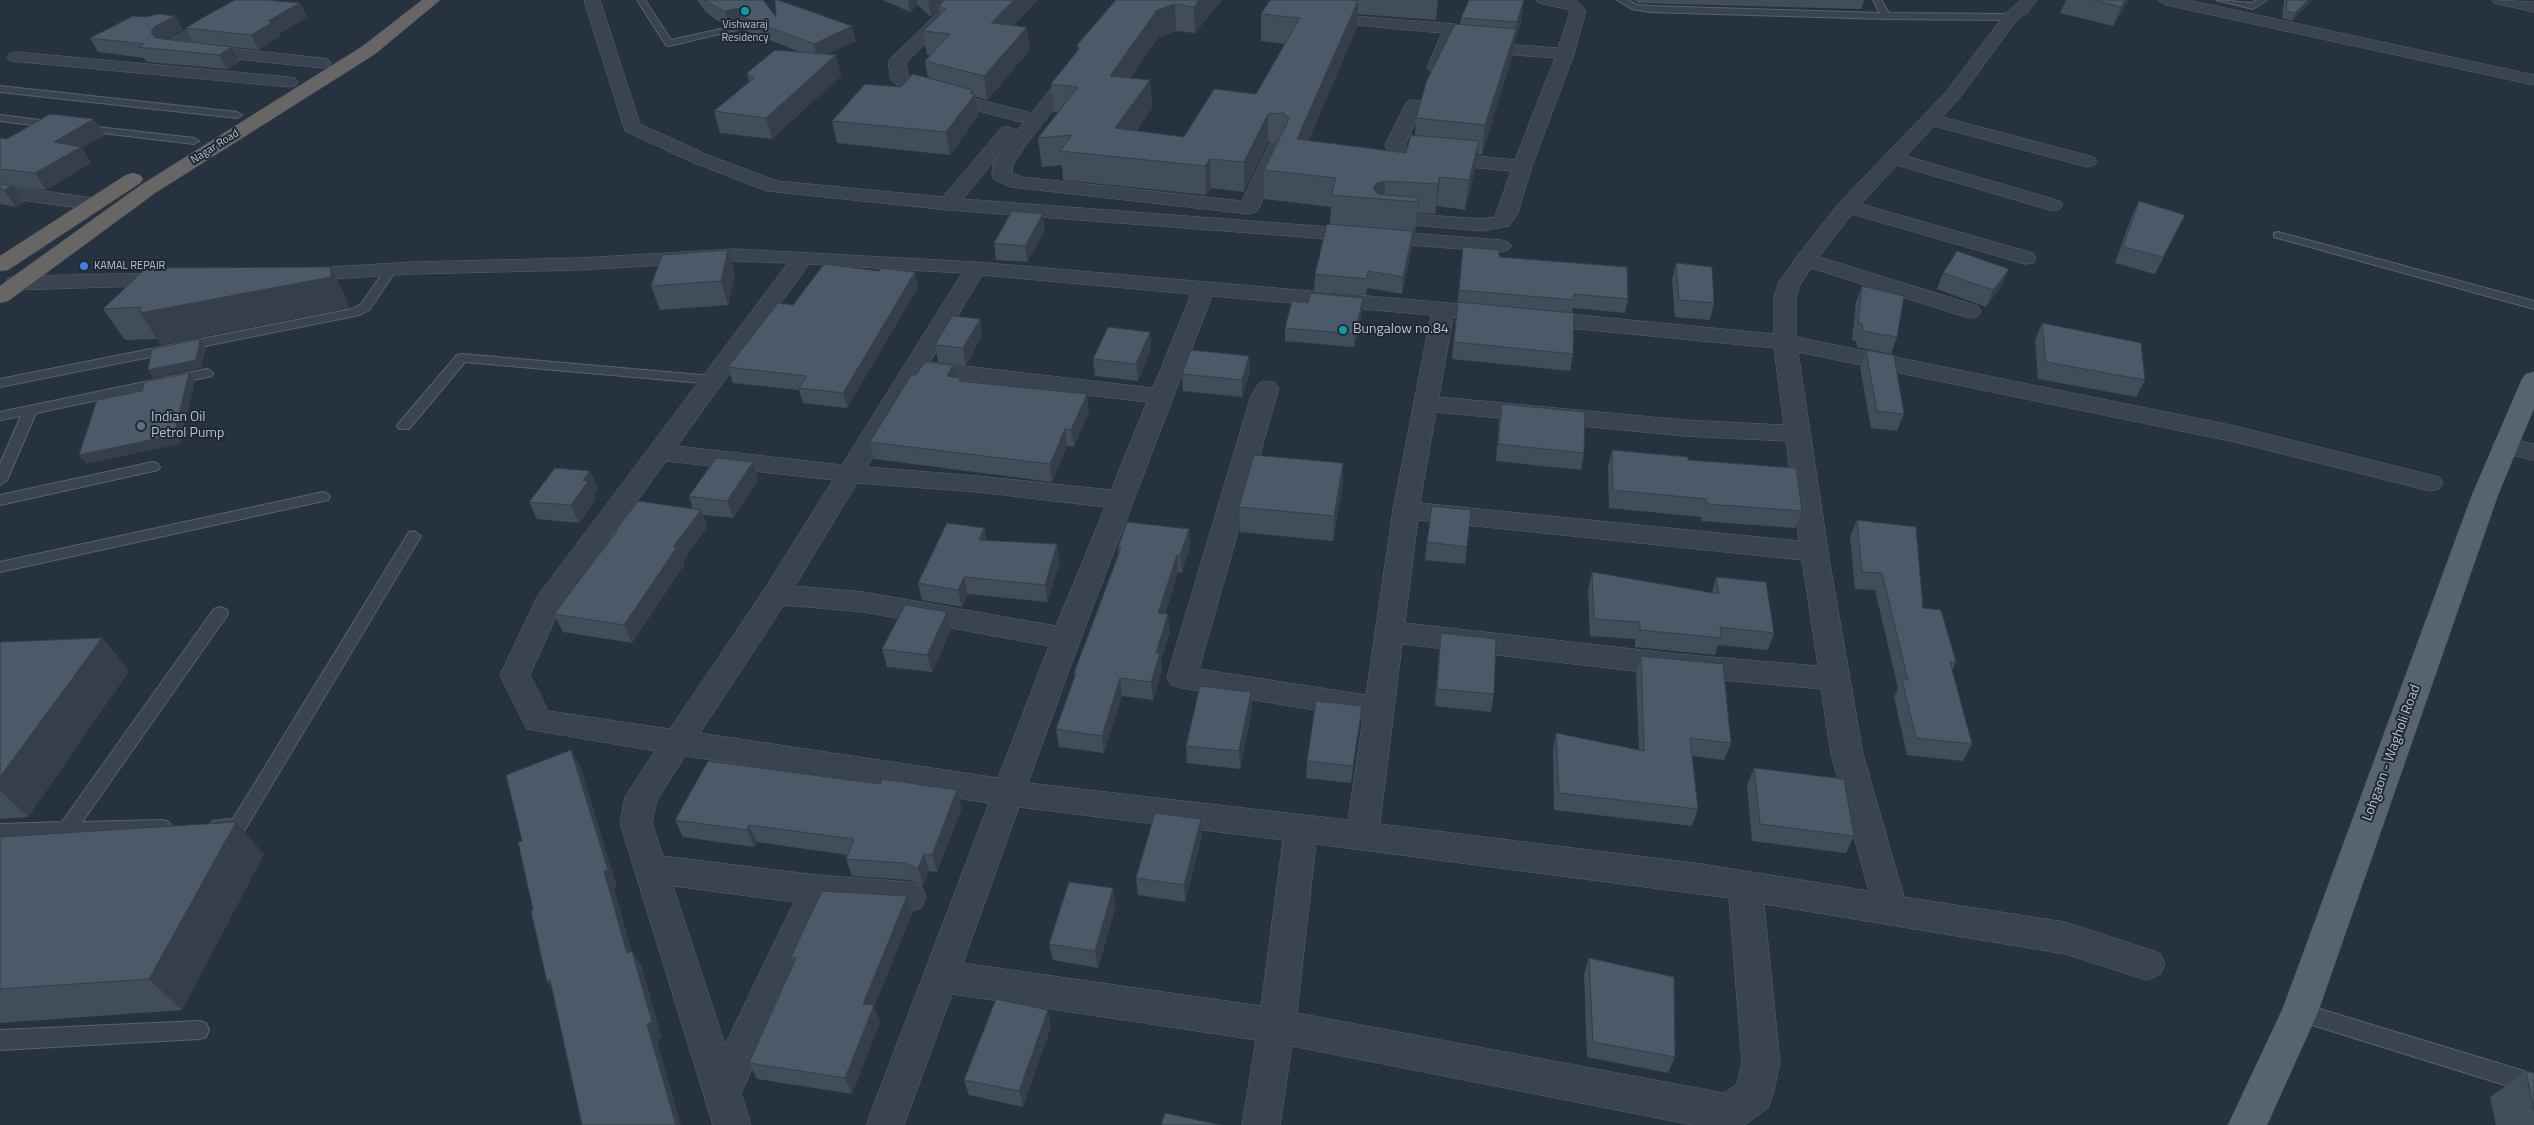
<!DOCTYPE html>
<style>
body{margin:0}
canvas{display:block;background:#263240}
</style>
<canvas width="2534" height="1125"></canvas>
<script>
const context = document.querySelector('canvas').getContext('2d');
context.lineJoin = 'round';
const poly = rows => new Path2D(rows.map(r => 'M' + r).join(''));
function trace(path, color, width, dash) { context.strokeStyle = color; context.lineWidth = width; context.lineCap = dash ? 'butt' : 'round'; context.setLineDash(dash || []); context.stroke(path); }
function fillPath(path, color) { context.fillStyle = color; context.fill(path, 'evenodd'); }
function drawText(font, color, halo, rows, align = 'center') {
  context.font = font + ' "Titillium Web",sans-serif'; context.lineWidth = 4; context.setLineDash([]); context.textBaseline = 'middle'; context.strokeStyle = halo; context.fillStyle = color; for (const [text, x, y, turn = 0] of rows) {
    context.save(); context.translate(x, y); context.rotate((+turn || 0) * Math.PI / 180); context.textAlign = isNaN(turn) ? turn : align; if (halo) context.strokeText(text, 0, 0); context.fillText(text, 0, 0); context.restore();
  }
}
const service = poly([
 [637,0,645,0,671,40,748,23,753,26,669,46,666,45,637,0],
 [1617,0,1628,0,1637,5,1650,6,1880,13,1873,0,1881,0,1889,13,2011,14,2015,17,2011,20,1886,19,1650,12,1632,9,1617,0],
 [2216,0,2252,3,2257,0,2267,0,2253,9,2216,0],
 [0,86,237,112,242,115,237,118,0,92,0,86],
 [0,115,56,122,61,125,56,128,0,121,0,115],
 [81,125,194,138,199,141,194,144,77,130,76,128,81,125],
 [2278,232,2534,301,2534,309,2274,237,2274,233,2278,232],
 [391,265,397,269,369,310,360,315,0,387,0,379,352,309,361,304,387,267,391,265],
 [462,354,713,376,719,380,713,384,465,362,409,429,399,429,397,426,399,423,457,355,462,354],
 [207,369,213,373,212,376,36,413,7,480,0,485,0,464,21,416,0,420,0,412,207,369],
 [153,462,158,464,160,467,158,470,0,505,0,495,153,462],
 [323,492,328,494,330,497,328,500,0,572,0,562,323,492],
 [414,531,421,536,244,831,238,833,213,831,210,826,213,821,233,819,409,532,414,531],
 [220,607,226,609,228,613,226,617,82,822,163,820,169,822,172,827,169,832,163,834,0,838,0,824,62,822,214,609,220,607],
 [2300,1003,2534,1074,2534,1094,2293,1019,2290,1012,2293,1005,2300,1003],
 [199,1021,206,1023,209,1030,206,1037,199,1039,0,1050,0,1030,199,1021]
]);
const minor = poly([
 [238,0,258,0,188,44,322,58,328,59,331,63,328,67,322,68,170,52,164,51,161,47,164,43,238,0],
 [584,0,600,0,640,124,708,155,777,181,943,197,1001,128,1008,126,1017,131,1025,120,1021,122,920,96,894,83,891,79,888,62,891,58,951,0,968,0,906,63,908,76,932,88,1028,112,1030,115,1065,71,1071,70,1077,71,1080,75,1025,146,1013,164,1012,173,1022,177,1242,201,1270,143,1284,143,1287,147,1259,208,1256,212,1249,214,1011,187,995,180,992,176,993,164,1001,152,963,199,1501,240,1508,242,1512,246,1508,250,1501,252,948,210,767,191,694,163,625,131,584,0],
 [1339,0,1355,0,1348,14,1353,16,1454,24,1459,32,1445,67,1442,71,1436,72,1430,71,1427,67,1442,33,1344,24,1335,20,1332,14,1339,0],
 [1536,0,1572,0,1578,2,1586,11,1574,54,1532,166,1518,213,1509,226,1482,231,1376,222,1373,218,1376,214,1383,212,1482,219,1495,217,1511,171,1404,161,1390,155,1385,145,1405,105,1408,101,1414,100,1420,101,1423,105,1405,145,1406,148,1515,160,1555,58,1476,52,1470,51,1467,47,1470,43,1476,42,1558,48,1570,12,1567,9,1538,3,1536,0],
 [2021,0,2037,0,2027,13,2017,20,1958,100,1942,117,2094,157,2097,161,2094,165,2087,167,1934,126,1906,156,2060,201,2063,205,2060,209,2053,211,2046,209,1897,165,1861,204,2033,253,2036,258,2033,263,2025,264,1852,214,1819,257,1978,306,1981,311,1978,316,1970,318,1962,316,1811,268,1801,283,1796,297,1796,337,2235,426,2439,477,2443,483,2439,489,2430,491,2235,442,1798,352,1830,564,1863,754,1904,897,2065,922,2160,953,2165,964,2160,975,2147,980,2065,954,1764,904,1780,1062,1773,1095,1768,1108,1744,1125,1693,1125,1292,1046,1280,1125,1242,1125,1256,1040,952,994,904,1125,866,1125,989,803,685,756,657,800,652,823,663,856,817,875,909,882,921,886,926,897,921,908,909,912,827,906,741,1093,751,1125,713,1125,620,823,625,797,655,751,527,729,500,675,537,597,788,263,735,261,579,270,413,274,296,281,288,280,285,275,288,270,296,269,413,262,579,258,735,249,976,262,1495,307,1503,309,1506,314,1503,319,1495,321,1453,317,1439,397,1684,420,1784,425,1774,348,1538,325,1530,323,1527,318,1530,313,1538,311,1774,334,1774,297,1779,282,1798,255,1840,202,1946,92,2005,14,2021,0],
 [809,264,962,273,842,465,677,446,809,264],
 [982,275,1191,294,1153,388,930,362,982,275],
 [1212,296,1431,315,1393,510,1366,695,1199,669,1279,388,1275,383,1267,381,1259,383,1251,396,1167,677,1171,685,1182,688,1363,718,1348,820,1028,783,1081,638,1212,296],
 [922,376,1147,402,1111,490,978,476,867,467,922,376],
 [1436,412,1684,436,1786,441,1799,541,1420,503,1436,412],
 [666,461,833,480,766,587,670,729,548,711,530,675,560,608,666,461],
 [857,483,978,492,1105,507,1056,626,864,592,795,586,857,483],
 [1418,520,1802,560,1818,666,1677,654,1405,623,1418,520],
 [784,605,864,612,1049,646,998,778,700,733,784,605],
 [1402,644,1677,676,1821,689,1831,754,1869,891,1702,864,1380,824,1402,644],
 [1019,807,1283,840,1261,1006,963,963,1019,807],
 [1316,844,1729,898,1742,1062,1737,1084,1724,1093,1297,1013,1316,844],
 [673,886,794,902,725,1045,673,886],
 [2158,0,2188,0,2534,75,2534,85,2166,5,2158,0],
 [2492,0,2534,2,2534,12,2494,3,2492,0],
 [16,52,289,77,295,78,298,82,295,86,289,87,10,61,7,57,10,53,16,52],
 [0,185,93,198,100,200,103,204,100,208,93,210,0,197,0,185],
 [168,273,176,275,179,280,176,285,16,290,8,288,5,283,8,278,16,276,168,273],
 [2505,438,2534,444,2534,460,2496,452,2492,446,2496,440,2505,438]
]);
const primary = poly([
 [2534,372,2534,408,2498,495,2318,1012,2267,1125,2228,1125,2283,1008,2472,495,2522,379,2526,374,2534,372]
]);
const trunk = poly([
 [422,0,440,0,375,54,155,193,8,301,0,303,0,286,141,185,363,46,422,0],
 [133,173,140,175,143,179,140,183,8,270,0,271,0,256,126,175,133,173]
]);
trace(service, '#58626d', 2);
trace(minor, '#58626d', 1);
trace(primary, '#444d59', 1);
trace(trunk, '#454f5a', 1);
fillPath(service, '#3a4450');
fillPath(minor, '#3a4450');
fillPath(primary, '#586370');
fillPath(trunk, '#676664');
fillPath(poly([
 [697,0,763,0,776,17,775,0,781,0,779,0,856,41,826,54,836,55,841,76,772,139,720,133,714,111,749,82,747,73,800,52,743,30,741,23,729,25,716,20,706,12],
 [883,0,1038,0,1014,25,1030,50,987,100,976,97,978,116,950,155,837,143,832,121,901,87,928,78,925,61,930,55,927,55,923,31,940,15,939,9,931,17,918,5,910,12],
 [1116,0,1222,0,1195,33,1176,31,1159,37,1130,78,1150,80,1152,108,1136,131,1184,137,1256,94,1285,44,1261,41,1261,14,1270,0,1438,0,1436,20,1357,14,1357,27,1308,141,1406,153,1415,135,1416,118,1460,25,1461,18,1522,18,1514,43,1512,57,1482,154,1477,154,1475,170,1465,210,1437,206,1435,214,1417,213,1416,227,1415,232,1413,231,1412,247,1402,294,1367,288,1366,295,1314,291,1315,274,1330,225,1331,207,1264,199,1264,170,1278,142,1268,142,1244,192,1211,188,1206,195,1063,180,1062,165,1042,167,1038,138,1058,112,1054,112,1051,84,1078,50,1077,45],
 [1635,0,1864,0,1861,9,1638,3],
 [2066,0,2129,0,2113,26,2060,13],
 [2284,0,2312,0,2292,21,2282,18],
 [300,3,307,17,279,34,280,36,259,50,233,47,240,61,227,69,147,62,144,58,98,52,90,38,146,17,175,16,183,30,167,39,193,42,186,28],
 [104,135,82,148,91,163,46,190,6,185,24,202,16,207,0,204,0,138,7,139],
 [2139,201,2185,215,2155,274,2115,263,2131,218],
 [1045,230,1027,262,996,260,994,243],
 [1463,247,1499,257,1628,299,1625,313,1573,308,1572,313,1573,354,1570,371,1452,359],
 [728,250,735,274,728,305,660,310,651,286],
 [1676,263,1714,303,1710,320,1675,317,1672,280],
 [1943,273,2002,285,1986,307,1937,289],
 [1862,286,1897,337,1891,354,1857,347,1856,341,1852,340,1856,302],
 [918,287,847,408,803,403,799,390,733,383,728,367,793,305],
 [347,299,348,308,161,345,157,339,125,340,103,309],
 [1362,311,1354,347,1285,341,1285,328],
 [980,319,982,336,966,365,938,362,935,345],
 [2042,323,2145,380,2136,397,2038,379,2035,340],
 [1150,332,1151,349,1138,381,1095,376,1093,359],
 [1866,350,1904,414,1897,431,1871,428,1860,367],
 [1249,356,1250,373,1242,397,1183,391,1182,374],
 [956,377,961,381,1089,411,1074,447,1067,446,1052,482,874,459,870,442],
 [1502,404,1584,453,1581,470,1496,461,1499,421],
 [1612,450,1688,460,1802,511,1795,528,1702,521,1701,517,1609,508,1608,467],
 [753,462,758,480,733,518,703,515,707,527,683,561,684,565,632,643,563,632,554,614,615,533,615,531,693,509,689,496],
 [1343,463,1342,489,1333,541,1240,532,1239,507],
 [590,471,598,488,594,494,596,499,579,523,537,519,529,502],
 [1857,520,1923,608,1956,662,1952,670,1972,744,1963,761,1907,755,1894,697,1898,688,1875,590,1855,589,1850,537],
 [984,528,987,540,1060,562,1047,602,968,594,962,607,922,600,918,583],
 [1189,529,1190,546,1182,573,1178,572,1165,614,1170,632,1161,659,1162,671,1153,700,1122,696,1104,753,1059,747,1056,729,1075,677,1074,673,1118,555,1118,548],
 [1427,542,1467,547,1465,564,1425,560],
 [1592,572,1712,593,1716,577,1774,633,1768,650,1718,645,1715,655,1635,647,1635,639,1590,636,1588,590],
 [951,630,932,672,887,667,882,649],
 [1441,633,1494,694,1491,712,1435,706,1439,650],
 [102,638,129,671,28,817,0,819,0,642],
 [1641,656,1731,743,1724,760,1692,756,1698,809,1692,826,1554,810,1553,750,1556,733,1639,750,1636,673],
 [1251,692,1252,709,1240,769,1187,763,1186,746],
 [1362,706,1360,723,1351,783,1306,778,1307,761],
 [1754,768,1854,836,1846,853,1752,841,1747,785],
 [962,807,937,872,929,871,923,886,909,880,852,876,846,859,847,855,757,842,754,847,683,837,675,820],
 [1201,819,1202,836,1185,902,1138,895,1136,878],
 [0,837,264,854,182,1010,0,1023],
 [907,896,912,913,874,1007,880,1022,852,1094,757,1079,749,1063,794,963,791,957],
 [1116,905,1098,968,1053,960,1049,944],
 [1589,958,1675,1057,1668,1073,1587,1057,1584,974],
 [1051,1026,1023,1107,969,1095,964,1080],
 [2526,1071,2534,1073,2534,1125,2496,1125,2490,1097]
]), '#414d5a');
fillPath(poly([
 [908,0,917,0,918,5,910,12],
 [928,0,948,0,939,6,939,9,931,17],
 [1014,0,1038,0,994,46,991,23],
 [1199,0,1222,0,1195,33,1194,7],
 [1524,0,1522,18,1514,43,1517,22],
 [2125,0,2129,0,2113,26,2121,7],
 [2308,0,2312,0,2292,21,2295,13],
 [1358,1,1357,27,1297,168,1297,139],
 [300,3,307,17,279,34,280,36,259,50,251,35,268,21],
 [1175,4,1176,31,1159,37,1113,103,1110,76,1157,10],
 [745,7,748,19,739,16,741,23,729,25,725,11],
 [175,16,183,30,162,42,159,47,151,32,154,27],
 [852,26,856,41,817,58,814,44],
 [1027,27,1030,50,987,100,984,76],
 [1516,29,1512,57,1482,154,1485,125],
 [232,47,240,61,227,69,219,55],
 [836,55,841,76,772,139,766,118],
 [1150,80,1152,108,1117,157,1115,128],
 [973,90,974,96,975,94,978,116,950,155,946,132,970,93],
 [1268,114,1268,142,1244,192,1244,162],
 [94,119,104,135,82,148,91,163,46,190,35,173,54,142],
 [1479,141,1475,170,1465,210,1469,180],
 [1210,159,1211,188,1206,195,1205,166],
 [1440,177,1437,206,1435,214,1438,184],
 [1385,181,1384,199,1372,198,1373,188,1377,183],
 [13,186,24,202,16,207,4,190],
 [1419,198,1416,227,1415,232,1418,202],
 [1043,214,1045,230,1027,262,1025,246],
 [1413,231,1412,247,1402,294,1403,277],
 [728,250,735,274,728,305,721,281],
 [330,267,347,299,348,308,161,345,140,313],
 [2009,269,2002,285,1986,307,1993,290],
 [915,272,918,287,847,408,843,393],
 [1363,298,1362,311,1354,347,1355,334],
 [980,319,982,336,966,365,963,348],
 [1150,332,1151,349,1138,381,1136,364],
 [200,339,206,348,201,368,153,378,148,370],
 [1249,356,1250,373,1242,397,1242,380],
 [953,365,957,382,947,376],
 [189,373,195,381,180,444,86,464,79,455],
 [1087,394,1089,411,1074,447,1071,430],
 [1065,429,1067,446,1052,482,1050,464],
 [753,462,758,480,733,518,727,501],
 [1343,463,1342,489,1333,541,1334,516],
 [590,471,598,488,594,494,596,499,579,523,571,505,583,480],
 [701,510,707,527,683,561,684,565,632,643,624,625,673,547],
 [984,528,988,546,979,540],
 [1189,529,1190,546,1182,573,1180,555],
 [1057,544,1060,562,1047,602,1045,585],
 [1177,555,1178,572,1159,630,1158,613],
 [964,577,968,594,962,607,958,590],
 [947,612,951,630,932,672,927,655],
 [1168,614,1170,632,1161,659,1162,671,1153,700,1151,682,1156,653],
 [102,638,129,671,28,817,0,790,0,777],
 [1120,678,1122,696,1104,753,1102,736],
 [1251,692,1252,709,1240,769,1239,751],
 [1362,706,1360,723,1351,783,1353,766],
 [571,750,581,768,617,887,614,888,637,970,627,953,604,871],
 [957,790,962,807,937,872,932,855],
 [1201,819,1202,836,1185,902,1184,885],
 [236,822,264,854,182,1010,149,979],
 [749,825,757,842,754,847,747,830],
 [924,854,929,871,923,886,918,869],
 [1113,888,1116,905,1098,968,1095,951],
 [907,896,912,913,874,1007,880,1022,852,1094,845,1078,863,1004],
 [632,951,642,967,662,1038,657,1040,681,1125,676,1125,647,1024],
 [550,980,558,998,547,982],
 [1048,1010,1051,1026,1023,1107,1019,1091]
]), '#353e4a');
const building = poly([
 [235,0,267,0,300,3,268,21,273,22,251,35,186,28,202,18,235,0],
 [705,0,763,0,776,17,775,0,778,0,852,26,814,44,739,16,751,12,745,7,725,11,712,5,705,0],
 [944,0,1014,0,991,23,1027,27,984,76,925,61,950,34,923,31,946,9,939,6,944,0],
 [1116,0,1199,0,1194,7,1175,4,1157,10,1110,76,1150,80,1115,128,1184,137,1214,89,1256,94,1300,18,1261,14,1270,0,1351,0,1358,1,1297,139,1406,153,1411,135,1479,141,1469,180,1440,177,1438,184,1385,181,1377,183,1373,188,1378,194,1419,198,1418,202,1331,195,1336,178,1264,170,1289,119,1284,113,1268,114,1244,162,1210,159,1205,166,1060,151,1072,135,1038,138,1078,87,1051,84,1079,49,1077,45,1116,0],
 [1469,0,1524,0,1517,22,1461,18,1469,0],
 [2094,0,2125,0,2121,7,2094,0],
 [2287,0,2308,0,2295,13,2286,11,2287,0],
 [158,14,175,16,154,27,151,32,155,38,232,47,219,55,138,47,144,44,90,38,133,16,146,17,158,14],
 [1455,24,1516,29,1485,125,1416,118,1427,80,1455,24],
 [775,50,836,55,766,118,714,111,754,78,747,73,775,50],
 [913,74,973,90,970,93,975,94,946,132,832,121,865,84,901,87,913,74],
 [50,114,94,119,54,142,81,147,35,173,0,169,0,138,7,139,50,114],
 [0,184,13,186,4,190,0,189,0,184],
 [2139,201,2185,215,2163,257,2123,247,2139,201],
 [1012,211,1043,214,1025,246,994,243,1012,211],
 [1327,224,1413,231,1403,277,1368,271,1367,279,1315,274,1327,224],
 [1463,247,1499,250,1499,257,1627,267,1628,299,1574,294,1574,300,1459,290,1463,247],
 [728,250,721,281,651,286,662,255,728,250],
 [1957,251,2009,269,1993,290,1943,273,1957,251],
 [1676,263,1712,267,1714,303,1679,300,1676,263],
 [824,264,879,271,881,268,915,272,843,393,799,388,807,376,728,367,778,303,793,305,824,264],
 [330,267,331,277,140,313,141,307,103,309,146,268,330,267],
 [1862,286,1904,296,1897,337,1863,331,1862,324,1858,323,1862,286],
 [1311,293,1363,298,1355,334,1285,328,1292,301,1308,303,1311,293],
 [1458,302,1574,313,1573,354,1454,342,1458,302],
 [952,316,980,319,963,348,935,345,952,316],
 [2042,323,2141,343,2145,380,2046,362,2042,323],
 [1108,327,1150,332,1136,364,1093,359,1108,327],
 [200,339,196,360,148,370,152,349,200,339],
 [1191,350,1249,356,1242,380,1182,374,1191,350],
 [1866,350,1894,355,1904,414,1877,411,1866,350],
 [925,362,953,365,947,376,961,378,959,381,1087,394,1071,430,1065,429,1050,464,870,442,911,375,916,375,925,362],
 [189,373,174,435,79,455,97,400,142,391,145,382,189,373],
 [1502,404,1585,412,1584,453,1498,444,1502,404],
 [1612,450,1688,457,1688,460,1796,468,1802,511,1707,504,1706,499,1613,490,1612,450],
 [1254,455,1343,463,1334,516,1239,507,1254,455],
 [716,458,753,462,727,501,689,496,716,458],
 [555,468,590,471,583,480,588,481,571,505,529,502,555,468],
 [638,501,701,510,673,547,677,547,624,625,554,614,617,531,615,531,638,501],
 [1432,506,1471,510,1467,547,1427,542,1432,506],
 [1857,520,1916,527,1923,608,1941,610,1956,662,1950,662,1972,744,1916,738,1902,679,1908,680,1882,573,1862,572,1857,520],
 [1127,522,1189,529,1180,555,1177,555,1158,613,1168,614,1156,653,1160,653,1151,682,1120,678,1102,736,1056,729,1076,673,1074,673,1121,548,1118,548,1127,522],
 [947,523,984,528,979,540,1057,544,1045,585,964,577,958,590,918,583,947,523],
 [1592,572,1719,594,1716,577,1766,582,1774,633,1720,627,1721,638,1640,630,1640,622,1594,619,1592,572],
 [905,605,947,612,927,655,882,649,905,605],
 [1441,633,1496,639,1494,694,1437,689,1441,633],
 [102,638,0,777,0,642,102,638],
 [1641,656,1723,664,1731,743,1690,738,1698,809,1559,793,1556,733,1644,751,1641,656],
 [1200,686,1251,692,1239,751,1186,746,1200,686],
 [1316,701,1362,706,1353,766,1307,761,1316,701],
 [571,750,608,870,604,871,627,953,632,951,652,1022,647,1024,676,1125,582,1125,550,980,547,982,531,911,533,910,518,842,522,841,506,775,571,750],
 [708,761,880,784,882,779,957,790,932,855,924,854,918,869,904,863,846,859,854,839,749,825,747,830,675,820,708,761],
 [1754,768,1844,779,1854,836,1760,824,1754,768],
 [1155,813,1201,819,1184,885,1136,878,1155,813],
 [236,822,149,979,0,989,0,837,236,822],
 [1069,882,1113,888,1095,951,1049,944,1069,882],
 [822,891,907,896,863,1004,874,1005,845,1078,749,1063,796,958,791,957,822,891],
 [1589,958,1674,977,1675,1057,1593,1042,1589,958],
 [996,999,1048,1010,1019,1091,964,1080,996,999],
 [2526,1071,2534,1073,2534,1111,2526,1071],
 [1165,1113,1221,1125,1161,1125,1165,1113]
]);
fillPath(building, '#4c5969');
trace(building, '#353e4a', 1);
for (const [x, y, r, color] of [
 [745,11,5,"#0f9aa8"],
 [84,266,5,"#3f7fe0"],
 [1343,330,5,"#0f9aa8"],
 [141,426,5,"#5c6f8a"]
]) { const dot = new Path2D(); dot.arc(x, y, r, 0, 2 * Math.PI); context.fillStyle = color; context.fill(dot); trace(dot, '#1f2935', 2); }
drawText('11px', '#b7bfca', '#1f2935', [
 ["Vishwaraj",745,25],
 ["Residency",745,38],
 ["KAMAL REPAIR",94,266,"left"]
]);
drawText('11px', '#b7bfca', '#1f2935', [
 ["Nagar Road",215,147,-32]
]);
drawText('14px', '#b7bfca', '#1f2935', [
 ["Bungalow no.84",1353,330],
 ["Indian Oil",151,418],
 ["Petrol Pump",151,434]
], 'left');
drawText('14px', '#b7bfca', '#1f2935', [
 ["Lohgaon - Wagholi Road",2392,753,-70]
]);
</script>
